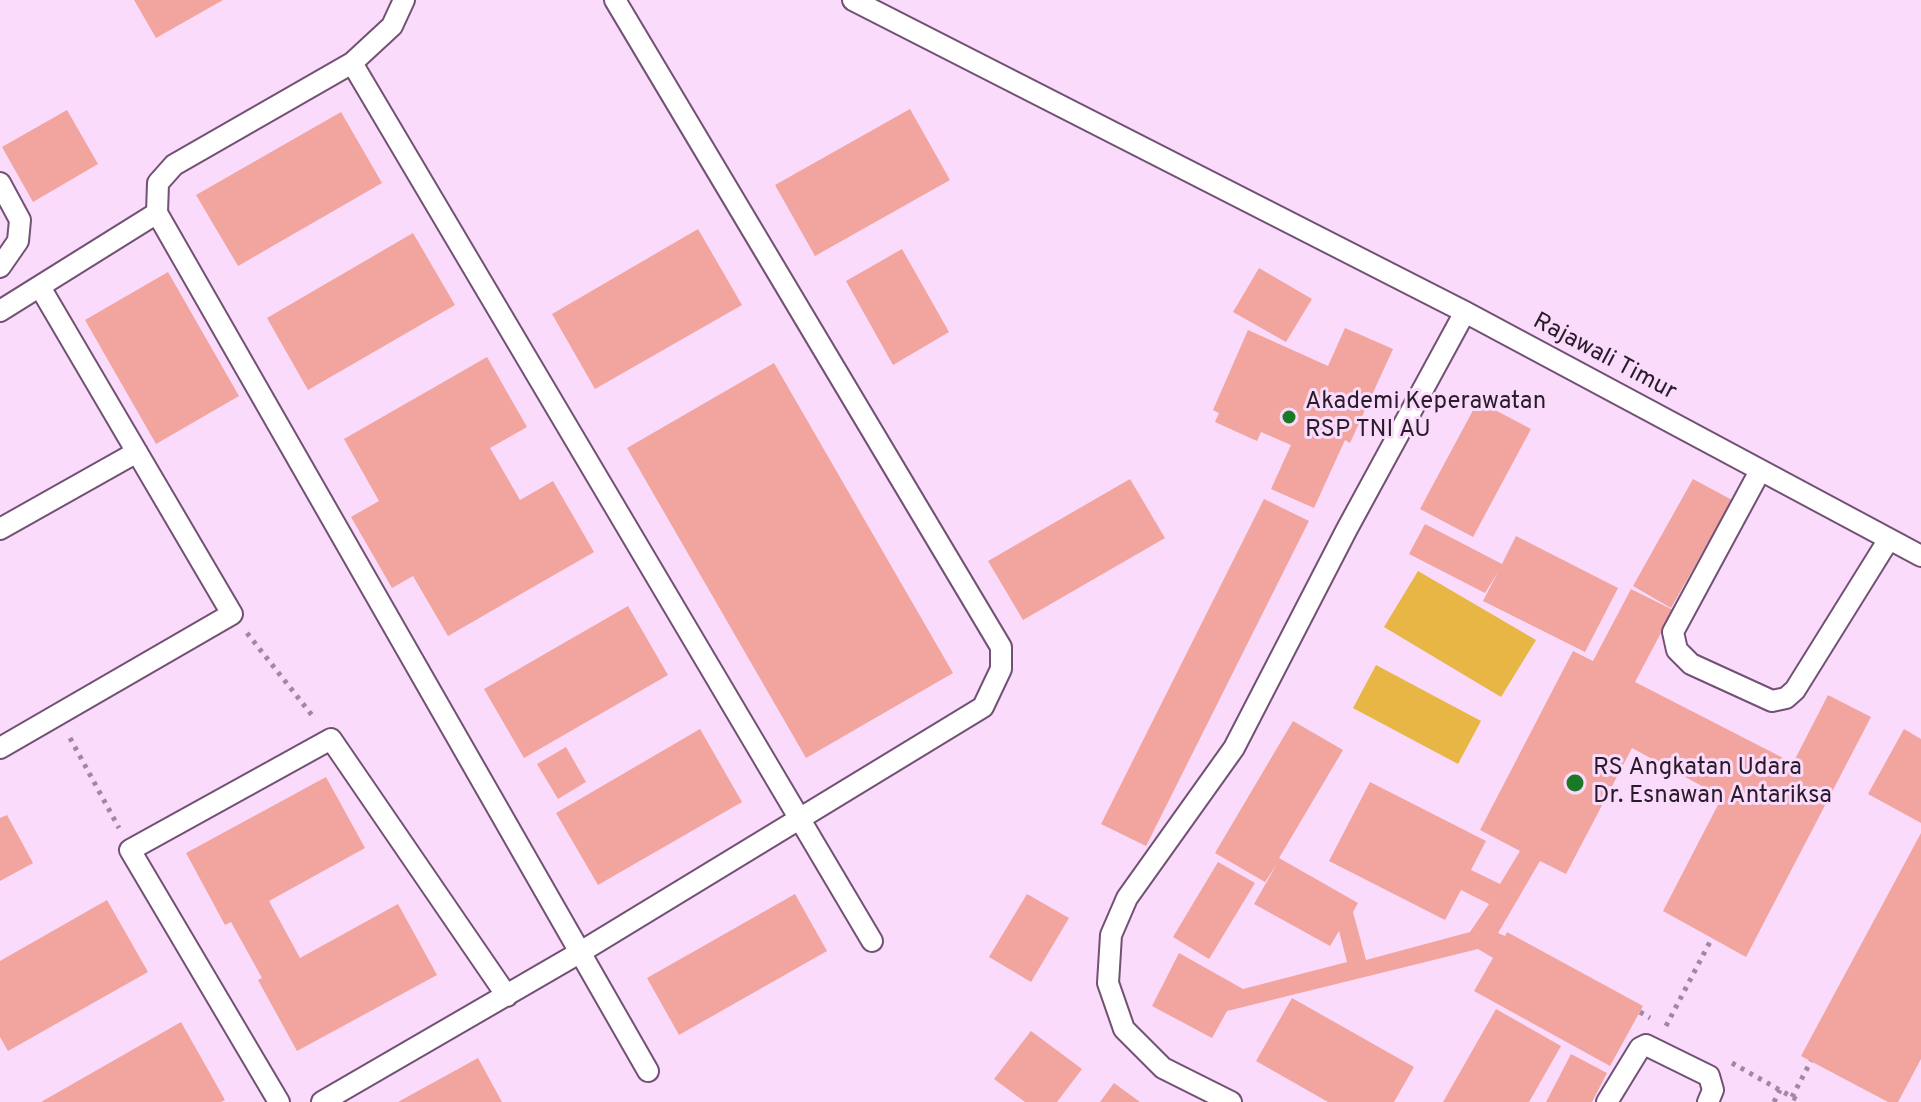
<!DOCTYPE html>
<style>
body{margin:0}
canvas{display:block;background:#fadbfb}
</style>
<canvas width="1921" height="1102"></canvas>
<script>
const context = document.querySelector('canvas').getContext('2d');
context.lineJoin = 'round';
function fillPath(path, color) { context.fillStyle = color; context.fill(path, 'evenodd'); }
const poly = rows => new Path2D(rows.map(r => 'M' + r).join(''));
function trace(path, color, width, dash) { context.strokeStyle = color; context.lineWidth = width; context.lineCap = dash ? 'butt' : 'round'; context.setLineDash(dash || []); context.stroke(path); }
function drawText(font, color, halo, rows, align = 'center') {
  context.font = font + ' Overpass,sans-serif'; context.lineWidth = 6; context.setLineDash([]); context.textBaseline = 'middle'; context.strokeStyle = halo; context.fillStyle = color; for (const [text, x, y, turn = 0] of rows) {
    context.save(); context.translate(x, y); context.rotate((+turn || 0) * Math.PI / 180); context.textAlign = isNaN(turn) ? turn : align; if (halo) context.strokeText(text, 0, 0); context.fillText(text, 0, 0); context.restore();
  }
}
fillPath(poly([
 [1418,571,1536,640,1501,697,1384,627],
 [1376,665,1481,721,1458,764,1353,708]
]), '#e7b644');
fillPath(poly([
 [134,0,223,0,156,38],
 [910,109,950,180,815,256,775,185],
 [67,110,98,164,33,202,2,147],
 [341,112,382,183,238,266,196,195],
 [698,229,742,305,595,389,552,314],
 [413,233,455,305,308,390,267,318],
 [902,249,949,332,893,365,846,281],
 [1259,268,1312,299,1286,342,1233,312],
 [168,272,239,396,156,444,85,320],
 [1345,328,1393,349,1350,443,1345,440,1314,508,1271,489,1291,445,1261,432,1257,441,1215,422,1219,413,1213,410,1248,330,1328,366],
 [487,357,527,427,490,448,520,500,553,481,594,552,448,636,413,576,392,588,351,517,379,501,344,439],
 [774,363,953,673,806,758,627,448],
 [1478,401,1531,429,1473,537,1420,509],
 [1130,479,1165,538,1023,620,988,561],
 [1693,479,1732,500,1671,608,1633,586],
 [1264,499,1309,521,1146,846,1101,824],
 [1425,524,1502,564,1516,536,1618,588,1585,652,1483,601,1498,572,1485,593,1409,554],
 [1631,589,1673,610,1635,682,1793,763,1828,695,1871,717,1746,957,1663,911,1722,797,1632,748,1566,874,1540,861,1498,933,1505,936,1507,932,1643,1006,1610,1066,1474,991,1493,958,1478,949,1227,1011,1212,1038,1152,1006,1179,953,1243,989,1347,962,1339,931,1330,946,1254,904,1277,864,1265,882,1215,853,1293,721,1343,750,1279,858,1358,903,1353,912,1366,960,1470,932,1489,904,1461,890,1445,920,1329,861,1370,782,1486,841,1471,870,1500,884,1520,851,1480,830,1573,651,1593,661],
 [628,606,668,675,524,758,484,689],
 [700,729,742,802,598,885,556,813],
 [1904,729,1921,739,1921,823,1868,794],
 [566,747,586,782,558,799,537,764],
 [326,777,365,848,269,901,300,958,398,904,437,975,297,1051,258,980,262,978,231,922,225,925,186,853],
 [7,815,33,863,0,881,0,818],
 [1921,833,1921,1059,1898,1102,1888,1102,1801,1056],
 [1218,862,1255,883,1209,959,1173,937],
 [795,894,827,951,679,1035,647,978],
 [1027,894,1069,918,1031,982,989,957],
 [107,900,148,972,8,1051,0,1037,0,961],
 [1292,998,1414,1067,1394,1102,1328,1102,1256,1061],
 [1496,1009,1561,1046,1529,1102,1443,1102],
 [181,1022,225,1100,221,1102,41,1102],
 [1031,1031,1082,1069,1057,1102,1025,1102,994,1079],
 [1571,1054,1607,1073,1592,1102,1546,1102],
 [478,1058,502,1102,398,1102],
 [1114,1083,1140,1102,1100,1102]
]), '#f1a59e');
const service = poly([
 [404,0,392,26,352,63,174,165,158,183,157,213,648,1071],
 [853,0,1465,312,1921,556],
 [352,63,872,941],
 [0,183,20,220,18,241,0,267],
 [0,311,157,213],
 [1760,471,1673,632,1677,650,1691,664,1772,701,1786,698,1795,690,1889,539],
 [0,529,137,452],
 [0,748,232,614,40,287],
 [279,1102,130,850,331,739,507,996],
 [322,1102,579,953,983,707,1001,669,1001,647,615,0],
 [1231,1102,1163,1068,1124,1029,1108,983,1111,935,1127,898,1234,748,1347,529,1465,312],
 [1607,1102,1640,1048,1646,1045,1709,1076,1713,1090,1708,1102]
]);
trace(service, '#725174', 24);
trace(poly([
 [247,633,315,719],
 [70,738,119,828],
 [1640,1012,1650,1018],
 [1666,1026,1712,938],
 [1732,1063,1801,1102],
 [1792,1097,1811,1061],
 [1774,1102,1780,1090]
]), '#9f88a0', 5, [4, 6]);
trace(service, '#fff', 20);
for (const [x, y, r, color] of [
 [1289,417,8,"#1a7827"],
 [1575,783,10,"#1a7827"]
]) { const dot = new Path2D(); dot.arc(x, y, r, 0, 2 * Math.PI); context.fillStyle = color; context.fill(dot); trace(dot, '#fadbfb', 3); }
drawText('24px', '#291c2a', '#fadbfb', [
 ["Rajawali Timur",1604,358,28]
]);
drawText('24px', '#291c2a', '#fadbfb', [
 ["Akademi Keperawatan",1305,403],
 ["RSP TNI AU",1305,431],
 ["RS Angkatan Udara",1593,769],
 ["Dr. Esnawan Antariksa",1593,797]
], 'left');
</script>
